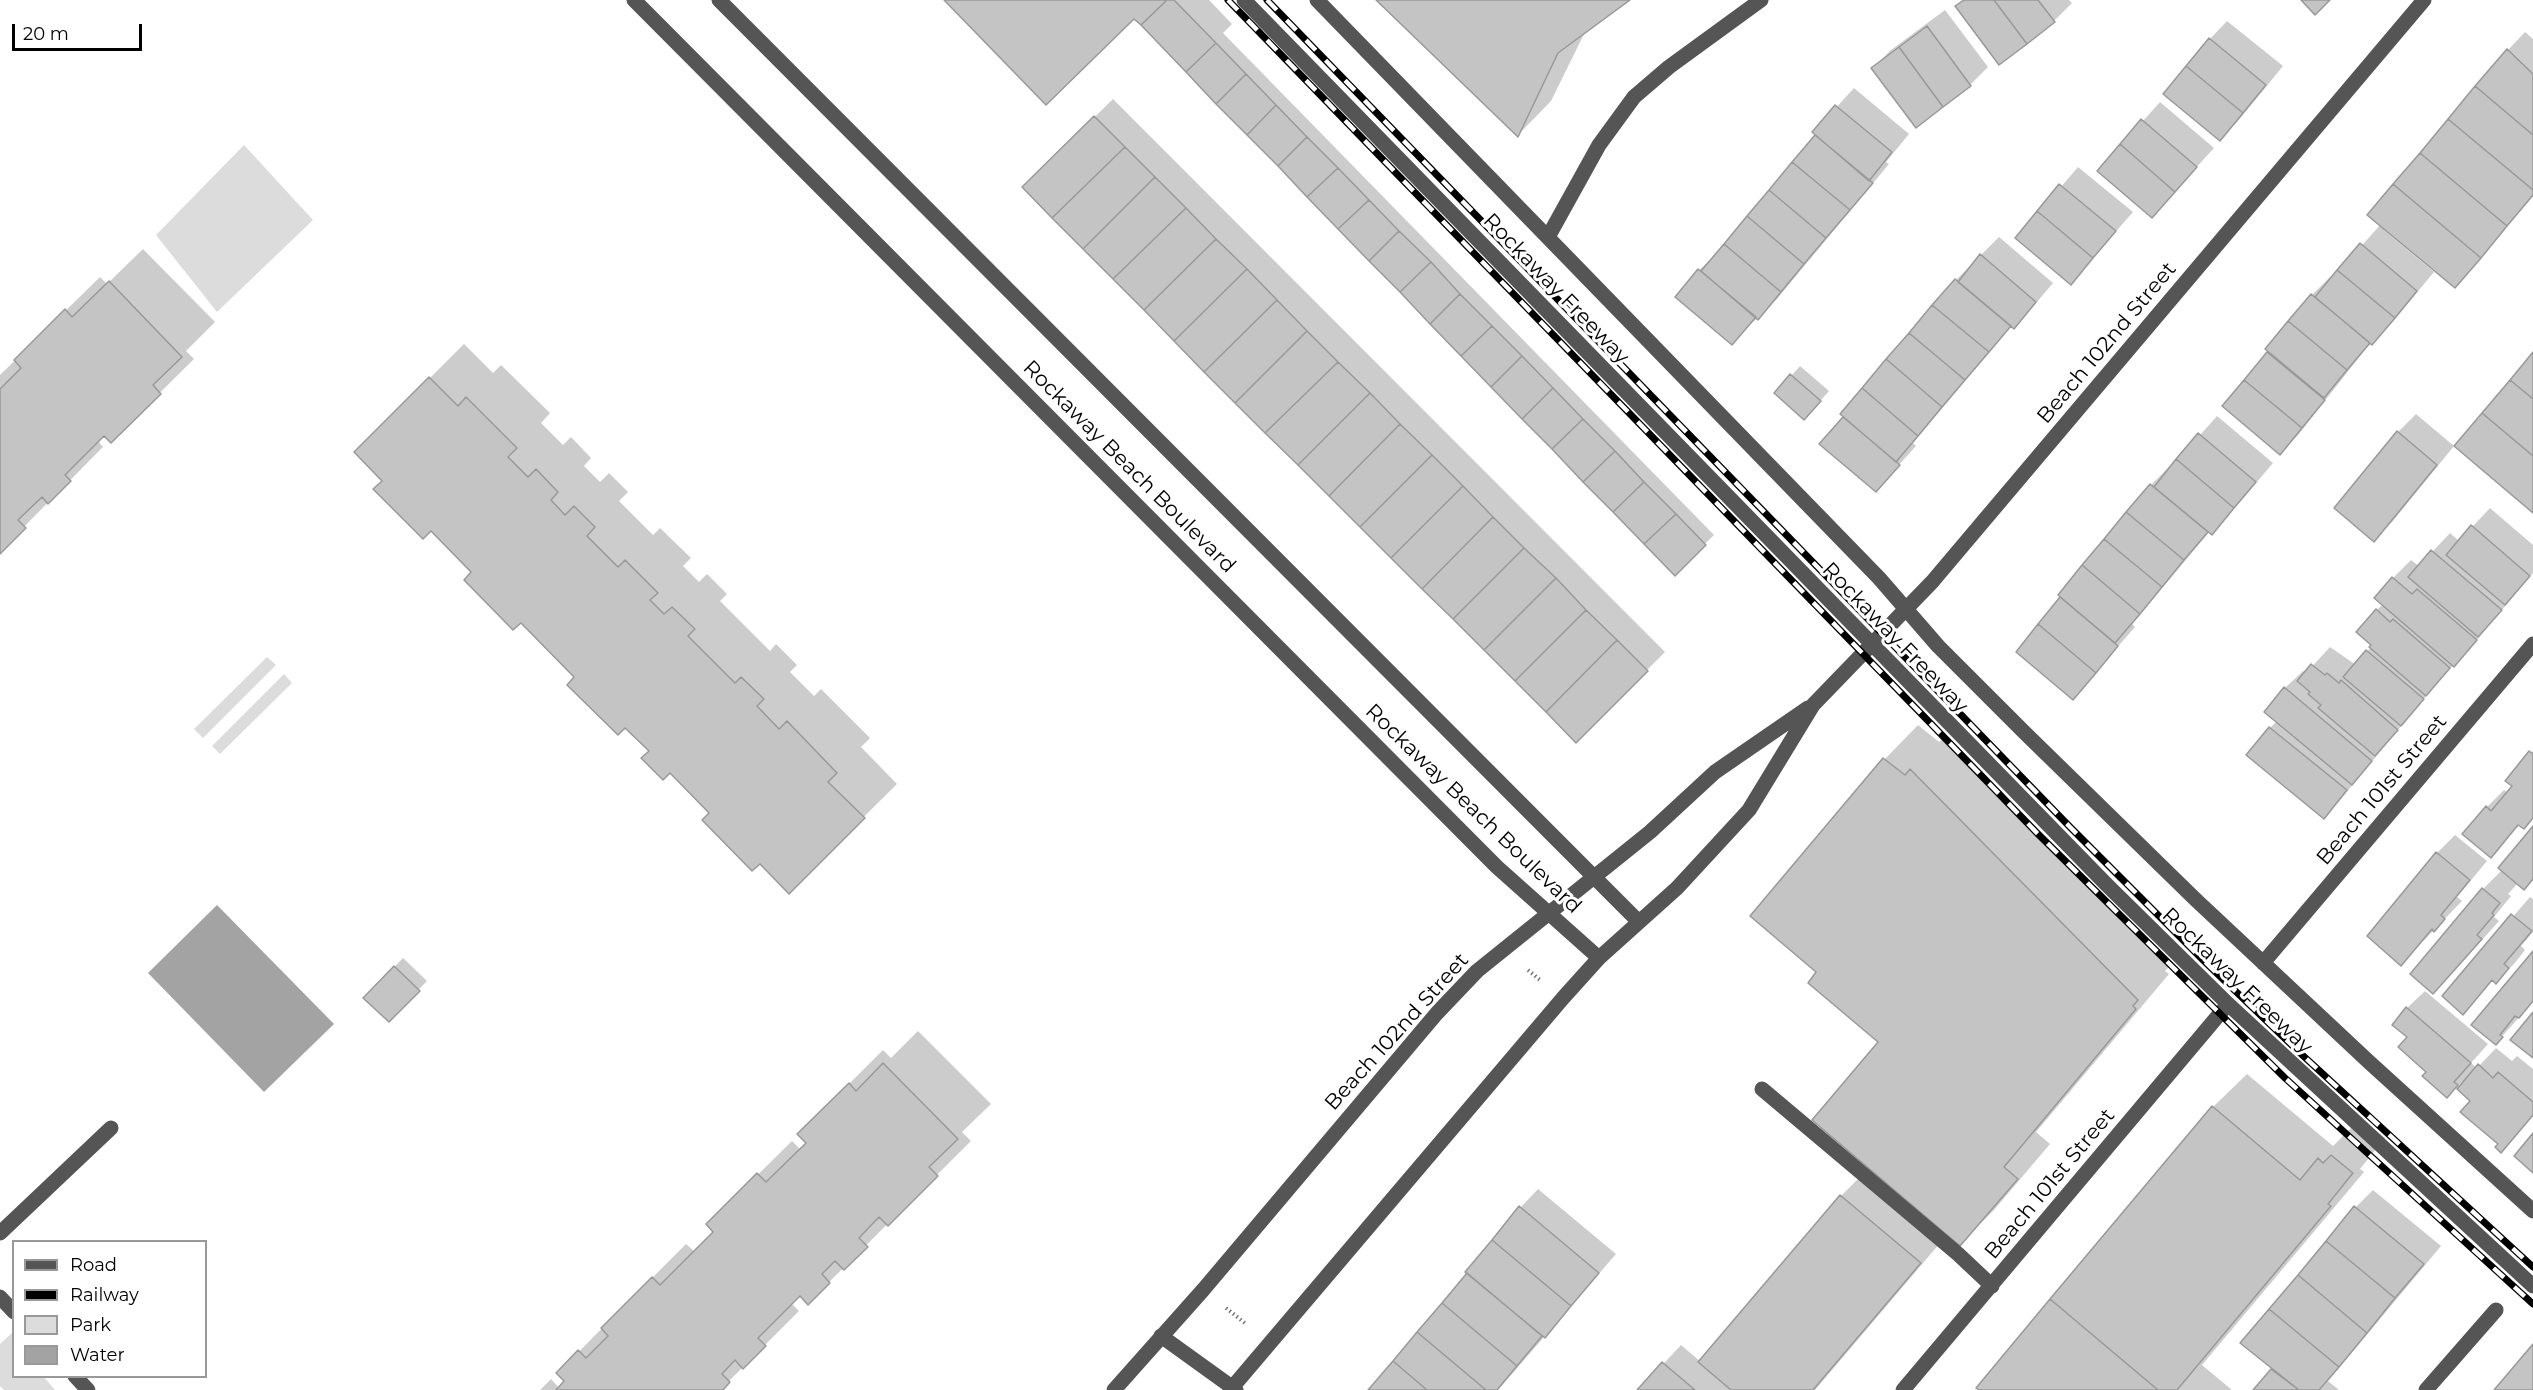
<!DOCTYPE html>
<style>
body{margin:0}
#map{position:relative;width:2533px;height:1390px;overflow:hidden;background:#fff;font-family:Montserrat,sans-serif}
canvas{display:block}
.legend{position:absolute;left:12px;top:1240px;width:195px;height:138px;box-sizing:border-box;background:#fff;border:2px solid #999;margin:0;padding:8px 10px;list-style:none;font-size:18px;color:#000}
.legend li{display:flex;align-items:center;gap:12px;height:30px}
.legend b{width:30px;border:2px solid #999}
.scale{position:absolute;left:12px;top:24px;width:130px;height:27px;box-sizing:border-box;border:3px solid #000;border-top:0;padding-left:8px;font-size:18px;line-height:21px;white-space:nowrap;color:#000;-webkit-text-stroke:4px #fff;paint-order:stroke}
</style>
<div id="map">
<canvas width="2533" height="1390"></canvas>
<ul class="legend">
<li><b style="height:8px;background:#555"></b>Road</li>
<li><b style="height:8px;background:#000"></b>Railway</li>
<li><b style="height:16px;background:#dcdcdc"></b>Park</li>
<li><b style="height:16px;background:#a3a3a3"></b>Water</li>
</ul>
<div class="scale">20 m</div>
</div>
<script>
const context = document.querySelector('canvas').getContext('2d');
context.lineJoin = 'round';
function fillPath(path, color) { context.fillStyle = color; context.fill(path, 'evenodd'); }
const poly = rows => new Path2D(rows.map(r => 'M' + r).join(''));
function trace(path, color, width, dash) { context.strokeStyle = color; context.lineWidth = width; context.lineCap = dash ? 'butt' : 'round'; context.setLineDash(dash || []); context.stroke(path); }
function drawText(font, color, halo, rows, align = 'center') {
  context.font = font + ' Montserrat,sans-serif'; context.lineWidth = 6; context.setLineDash([]); context.textBaseline = 'middle'; context.strokeStyle = halo; context.fillStyle = color; for (const [text, x, y, turn = 0] of rows) {
    context.save(); context.translate(x, y); context.rotate((+turn || 0) * Math.PI / 180); context.textAlign = isNaN(turn) ? turn : align; if (halo) context.strokeText(text, 0, 0); context.fillText(text, 0, 0); context.restore();
  }
}
fillPath(poly([
 [244,145,313,220,217,312,156,235],
 [267,657,276,665,203,738,194,729],
 [284,674,292,683,220,754,212,746],
 [13,1332,14,1376,44,1377,55,1390,4,1390,0,1386,0,1344]
]), '#dcdcdc');
fillPath(poly([
 [217,905,334,1024,264,1092,148,973]
]), '#a3a3a3');
fillPath(poly([
 [946,0,1209,0,1232,24,1223,33,1714,535,1675,573,1134,17],
 [1378,0,1628,0,1585,32,1551,101,1518,135],
 [1964,0,2069,0,2072,3,2054,21,1957,7],
 [1945,10,1988,67,1970,85,1916,126,1873,68,1891,50],
 [2227,21,2283,66,2238,121,2220,139,2210,39],
 [2525,32,2533,39,2533,196,2455,286,2386,228,2384,230,2434,272,2390,325,2371,342,2298,435,2280,453,2224,406,2312,295,2330,277,2332,279,2381,224,2508,50],
 [1854,88,1909,134,1886,162,1889,164,1776,300,1732,342,1677,297,1699,270,1718,253,1817,135,1814,132],
 [1113,99,1665,652,1576,741,1024,187],
 [2160,102,2214,148,2152,216,2099,170],
 [2078,167,2133,212,2071,283,2017,238],
 [1999,237,2053,283,2031,309,2012,325,1913,443,1916,446,1876,490,1821,444,1887,360,1956,280],
 [143,249,215,322,186,351,194,359,111,441,104,434,97,440,103,447,0,551,0,375,100,277,107,284],
 [464,344,493,373,501,365,550,413,541,423,563,445,571,437,591,458,584,466,600,482,609,473,628,492,619,501,653,535,660,528,691,558,683,566,699,582,707,574,727,594,720,601,770,651,776,644,797,665,790,672,814,696,821,689,870,738,861,747,897,784,789,891,356,452],
 [1800,366,1829,391,1813,409,1776,393],
 [2416,414,2454,446,2392,522,2374,540,2398,432],
 [2217,416,2273,463,2229,515,2211,533,2210,531,2132,624,2135,627,2073,698,2018,652,2062,597,2060,595,2151,485,2169,467,2171,468],
 [2490,508,2533,545,2533,573,2471,647,2440,679,2341,799,2324,817,2270,728,2277,721,2285,688,2303,671,2306,673,2330,647,2356,665,2371,647,2377,610,2383,604,2376,598,2393,578,2411,560,2419,566,2450,533,2459,541],
 [1918,725,1939,742,1945,737,2171,965,2165,971,2169,974,2036,1132,2050,1144,1994,1210,1960,1244,1880,1042,1818,972,1752,916,1885,759],
 [2533,750,2533,818,2524,827,2520,824,2491,856,2487,807,2504,790,2508,793,2514,786],
 [2533,828,2533,879,2518,883,2508,894,2511,896,2494,917,2499,921,2448,978,2412,974,2483,889,2502,870],
 [2455,835,2487,861,2457,897,2462,901,2401,964,2437,853],
 [2530,897,2533,899,2533,932,2521,946,2525,950,2514,964,2496,982,2493,980,2463,1013,2444,996],
 [2533,953,2533,1002,2496,1043],
 [403,958,427,981,389,1020,365,997],
 [2425,991,2488,1044,2471,1063,2477,1068,2496,1048,2512,1061,2517,1056,2533,1069,2533,1116,2501,1150,2500,1144,2472,1100,2465,1082,2463,1081,2447,1096,2428,1072,2409,1037,2407,1008],
 [918,1031,991,1104,962,1132,971,1141,808,1303,800,1294,791,1303,799,1311,720,1390,540,1390,551,1379,559,1388,566,1381,558,1373,613,1317,686,1244,695,1252,715,1232,708,1224,792,1141,801,1150,808,1142,799,1134,883,1050,891,1058],
 [2247,1074,2333,1146,2353,1126,2365,1122,2385,1138,2360,1169,2364,1172,2202,1365,2232,1390,1981,1390,2213,1107],
 [1868,1169,1946,1236,1815,1390,1639,1390,1681,1345,1701,1362,1841,1196],
 [1538,1189,1616,1254,1498,1390,1370,1390,1521,1207],
 [2373,1190,2441,1246,2328,1381,2339,1390,2255,1390,2273,1368,2356,1207]
]), '#0003');
const building = poly([
 [944,0,1167,0,1141,25,1134,19,1046,105,944,0],
 [1167,0,1174,0,1216,43,1186,72,1141,25,1167,0],
 [1376,0,1630,0,1558,53,1518,137,1376,0],
 [1964,0,1994,0,2027,44,1999,65,1955,6,1964,0],
 [1994,0,2038,0,2055,22,2027,44,1994,0],
 [2301,0,2330,0,2315,15,2301,0],
 [1927,26,1971,86,1943,107,1899,47,1927,26],
 [2209,38,2266,85,2243,113,2186,66,2209,38],
 [1216,43,1246,74,1216,104,1186,72,1216,43],
 [1899,47,1943,107,1916,128,1871,68,1899,47],
 [2507,49,2533,74,2533,135,2475,86,2507,49],
 [2186,66,2243,113,2220,141,2163,94,2186,66],
 [1246,74,1276,105,1247,135,1216,104,1246,74],
 [2475,86,2533,135,2533,190,2448,119,2475,86],
 [1276,105,1307,137,1278,166,1247,135,1276,105],
 [1835,105,1892,152,1869,181,1812,132,1835,105],
 [1094,116,1125,147,1052,218,1022,187,1094,116],
 [2141,119,2197,167,2175,192,2120,144,2141,119],
 [2448,119,2533,190,2533,195,2507,226,2420,153,2448,119],
 [1815,135,1873,183,1850,210,1792,162,1815,135],
 [1307,137,1338,168,1307,197,1278,166,1307,137],
 [2120,144,2175,192,2152,218,2097,171,2120,144],
 [1125,147,1155,177,1083,249,1052,218,1125,147],
 [2420,153,2507,226,2481,258,2393,184,2420,153],
 [1792,162,1850,210,1826,238,1769,190,1792,162],
 [1338,168,1369,200,1338,229,1307,197,1338,168],
 [1155,177,1186,208,1113,279,1083,249,1155,177],
 [2059,184,2116,231,2093,258,2037,211,2059,184],
 [2393,184,2481,258,2455,288,2367,215,2393,184],
 [1769,190,1826,238,1804,264,1747,216,1769,190],
 [1369,200,1399,231,1369,261,1338,229,1369,200],
 [1186,208,1216,239,1144,310,1113,279,1186,208],
 [2037,211,2093,258,2071,285,2015,238,2037,211],
 [1747,216,1804,264,1781,292,1724,244,1747,216],
 [1399,231,1431,262,1400,292,1369,261,1399,231],
 [1216,239,1247,269,1174,341,1144,310,1216,239],
 [2360,243,2417,291,2395,318,2337,270,2360,243],
 [1724,244,1781,292,1758,320,1701,271,1724,244],
 [1980,254,2036,302,2014,329,1958,282,1980,254],
 [1431,262,1460,294,1430,324,1400,292,1431,262],
 [1247,269,1277,300,1204,372,1174,341,1247,269],
 [1698,269,1756,317,1732,345,1675,297,1698,269],
 [2337,270,2395,318,2372,345,2315,297,2337,270],
 [1955,279,2011,326,1989,352,1932,305,1955,279],
 [109,281,182,357,153,385,161,394,111,443,104,436,65,475,71,481,48,504,42,497,18,520,26,528,0,554,0,389,21,368,14,360,65,309,72,317,109,281],
 [1460,294,1492,326,1461,356,1430,324,1460,294],
 [2311,294,2370,343,2347,370,2288,321,2311,294],
 [1277,300,1307,331,1235,403,1204,372,1277,300],
 [1932,305,1989,352,1965,380,1909,333,1932,305],
 [2288,321,2347,370,2324,398,2265,349,2288,321],
 [1492,326,1522,356,1491,387,1461,356,1492,326],
 [1307,331,1338,362,1265,433,1235,403,1307,331],
 [1909,333,1965,380,1942,407,1886,359,1909,333],
 [2267,352,2325,400,2302,428,2244,380,2267,352],
 [2533,352,2533,399,2510,380,2533,352],
 [1522,356,1553,388,1522,419,1491,387,1522,356],
 [1886,359,1942,407,1918,436,1862,388,1886,359],
 [1338,362,1370,393,1298,465,1265,433,1338,362],
 [1790,374,1821,401,1804,420,1774,393,1790,374],
 [429,377,458,406,466,397,517,448,508,457,528,477,536,469,558,492,551,500,565,515,574,506,595,527,587,536,618,567,625,560,658,593,650,600,664,614,672,607,695,629,688,636,735,683,741,677,764,699,757,706,779,729,787,721,837,773,828,782,865,818,789,894,760,864,752,871,702,820,709,813,670,773,663,780,641,758,649,751,625,728,618,735,567,685,574,677,521,623,513,630,464,580,471,572,431,531,423,539,373,489,382,481,354,452,429,377],
 [2244,380,2302,428,2280,455,2222,406,2244,380],
 [2510,380,2533,399,2533,456,2482,413,2510,380],
 [1553,388,1583,419,1552,449,1522,419,1553,388],
 [1862,388,1918,436,1896,462,1840,414,1862,388],
 [1370,393,1400,424,1329,496,1298,465,1370,393],
 [2482,413,2533,456,2533,513,2454,446,2482,413],
 [1843,417,1900,465,1876,492,1819,444,1843,417],
 [1583,419,1615,451,1583,482,1552,449,1583,419],
 [1400,424,1432,455,1360,527,1329,496,1400,424],
 [2397,431,2437,465,2374,542,2334,508,2397,431],
 [2198,433,2256,482,2234,508,2176,459,2198,433],
 [1615,451,1644,482,1613,512,1583,482,1615,451],
 [1432,455,1463,486,1391,558,1360,527,1432,455],
 [2176,459,2234,508,2212,535,2154,487,2176,459],
 [1644,482,1676,514,1644,544,1613,512,1644,482],
 [2150,484,2208,532,2184,560,2126,512,2150,484],
 [1463,486,1493,517,1422,589,1391,558,1463,486],
 [2126,512,2184,560,2162,587,2104,539,2126,512],
 [1676,514,1706,545,1675,576,1644,544,1676,514],
 [1493,517,1524,548,1453,619,1422,589,1493,517],
 [2471,525,2530,576,2505,605,2446,555,2471,525],
 [2104,539,2162,587,2140,614,2082,565,2104,539],
 [1524,548,1556,578,1484,650,1453,619,1524,548],
 [2431,550,2502,610,2478,637,2408,577,2431,550],
 [2082,565,2140,614,2115,643,2058,595,2082,565],
 [2392,577,2412,594,2417,589,2477,640,2454,667,2374,598,2392,577],
 [1556,578,1586,610,1515,681,1484,650,1556,578],
 [2060,597,2118,646,2096,673,2038,624,2060,597],
 [2376,609,2390,622,2393,619,2450,668,2426,696,2369,647,2371,645,2356,632,2376,609],
 [1586,610,1617,640,1546,712,1515,681,1586,610],
 [2038,624,2096,673,2073,700,2016,652,2038,624],
 [1617,640,1648,671,1576,743,1546,712,1617,640],
 [2366,650,2424,699,2401,726,2343,677,2366,650],
 [2311,664,2325,675,2327,673,2339,683,2341,680,2398,730,2375,756,2318,708,2321,705,2308,694,2310,692,2297,681,2311,664],
 [2284,687,2372,761,2352,785,2264,712,2284,687],
 [2269,727,2347,790,2324,819,2246,755,2269,727],
 [2529,751,2533,754,2533,818,2524,829,2518,825,2491,858,2462,834,2486,806,2491,811,2512,786,2505,781,2529,751],
 [1883,758,1905,775,1910,769,2138,1000,2133,1006,2136,1009,2004,1167,2018,1179,1960,1246,1812,1120,1878,1042,1808,983,1816,972,1750,916,1883,758],
 [2533,826,2533,879,2524,890,2498,868,2533,826],
 [2436,852,2470,880,2441,915,2445,919,2434,932,2432,929,2401,966,2367,936,2436,852],
 [2482,888,2500,903,2492,913,2494,915,2477,935,2482,939,2433,994,2410,974,2482,888],
 [2511,914,2532,931,2504,964,2509,968,2496,984,2492,980,2463,1015,2442,996,2511,914],
 [2533,951,2533,1001,2519,1018,2515,1016,2500,1035,2503,1037,2496,1045,2471,1025,2533,951],
 [394,966,420,991,389,1022,363,998,394,966],
 [2406,1007,2471,1063,2454,1082,2458,1085,2447,1098,2422,1076,2426,1072,2398,1047,2407,1037,2392,1025,2406,1007],
 [2533,1012,2533,1058,2510,1040,2533,1012],
 [883,1063,958,1139,929,1167,938,1176,888,1226,879,1217,859,1238,868,1247,844,1270,835,1261,822,1274,830,1283,808,1305,800,1296,758,1338,766,1346,743,1369,735,1360,722,1374,730,1382,723,1390,556,1390,564,1381,556,1373,578,1350,586,1358,608,1336,601,1328,652,1277,660,1285,713,1232,706,1224,757,1173,766,1182,806,1143,797,1134,849,1083,856,1091,883,1063],
 [2478,1064,2493,1078,2498,1072,2533,1102,2533,1115,2501,1153,2495,1147,2498,1144,2460,1112,2470,1101,2457,1089,2478,1064],
 [2212,1106,2300,1180,2318,1158,2323,1163,2331,1155,2353,1173,2328,1204,2331,1206,2177,1390,2158,1390,2050,1299,2212,1106],
 [2533,1133,2533,1173,2514,1156,2533,1133],
 [1840,1195,1921,1263,1813,1390,1731,1390,1698,1362,1840,1195],
 [1519,1206,1599,1273,1571,1306,1492,1240,1519,1206],
 [2354,1206,2424,1264,2395,1298,2326,1241,2354,1206],
 [1492,1240,1571,1306,1545,1338,1465,1272,1492,1240],
 [2326,1241,2395,1298,2367,1333,2298,1275,2326,1241],
 [1467,1273,1542,1336,1517,1366,1442,1303,1467,1273],
 [2298,1275,2367,1333,2339,1367,2269,1309,2298,1275],
 [2050,1299,2158,1390,1979,1390,1976,1388,2050,1299],
 [1442,1303,1517,1366,1497,1390,1486,1390,1417,1332,1442,1303],
 [2269,1309,2339,1367,2319,1390,2299,1390,2240,1343,2269,1309],
 [1417,1332,1486,1390,1427,1390,1393,1361,1417,1332],
 [2533,1344,2533,1390,2494,1390,2533,1344],
 [1393,1361,1427,1390,1368,1390,1393,1361],
 [1662,1362,1695,1390,1637,1390,1662,1362],
 [2271,1369,2299,1390,2253,1390,2271,1369]
]);
fillPath(building, '#c4c4c4');
trace(building, '#999', 1.5);
trace(poly([
 [1528,970,1540,980],
 [1226,1308,1246,1324]
]), '#777', 4, [1.5, 3]);
trace(poly([
 [634,0,1497,867,1599,958],
 [719,0,1638,921],
 [1244,0,2107,885,2228,1004,2533,1286],
 [1317,0,1879,578,1938,646,2025,733,2195,899,2369,1062,2533,1211],
 [1548,237,1599,145,1634,97,1669,67,1761,0],
 [2263,963,2533,644],
 [1762,1089,1958,1254,1992,1286],
 [0,1233,111,1128],
 [0,1297,14,1312],
 [1161,1336,1236,1390],
 [75,1376,88,1390],
 [1114,1390,1203,1290,1437,1013,1477,971,1650,832,1715,772,1808,708],
 [1230,1390,1563,998,1599,958,1677,888,1749,810,1813,705,1932,582,2424,0],
 [1903,1390,2228,1004],
 [2426,1390,2496,1310]
]), '#555', 15);
const rail = poly([
 [1228,0,2038,834,2285,1078,2533,1304],
 [1267,0,2070,827,2203,960,2299,1052,2533,1267]
]);
trace(rail, '#000', 7);
trace(rail, '#fff', 4.5, [14]);
drawText('21px', '#000', '#fff', [
 ["Rockaway Freeway",1556,289,46],
 ["Beach 102nd Street",2107,343,-50],
 ["Rockaway Beach Boulevard",1129,467,45],
 ["Rockaway Freeway",1895,638,46],
 ["Beach 101st Street",2382,790,-50],
 ["Rockaway Beach Boulevard",1473,809,44],
 ["Rockaway Freeway",2237,981,44],
 ["Beach 102nd Street",1397,1032,-48],
 ["Beach 101st Street",2050,1184,-50]
]);
</script>
